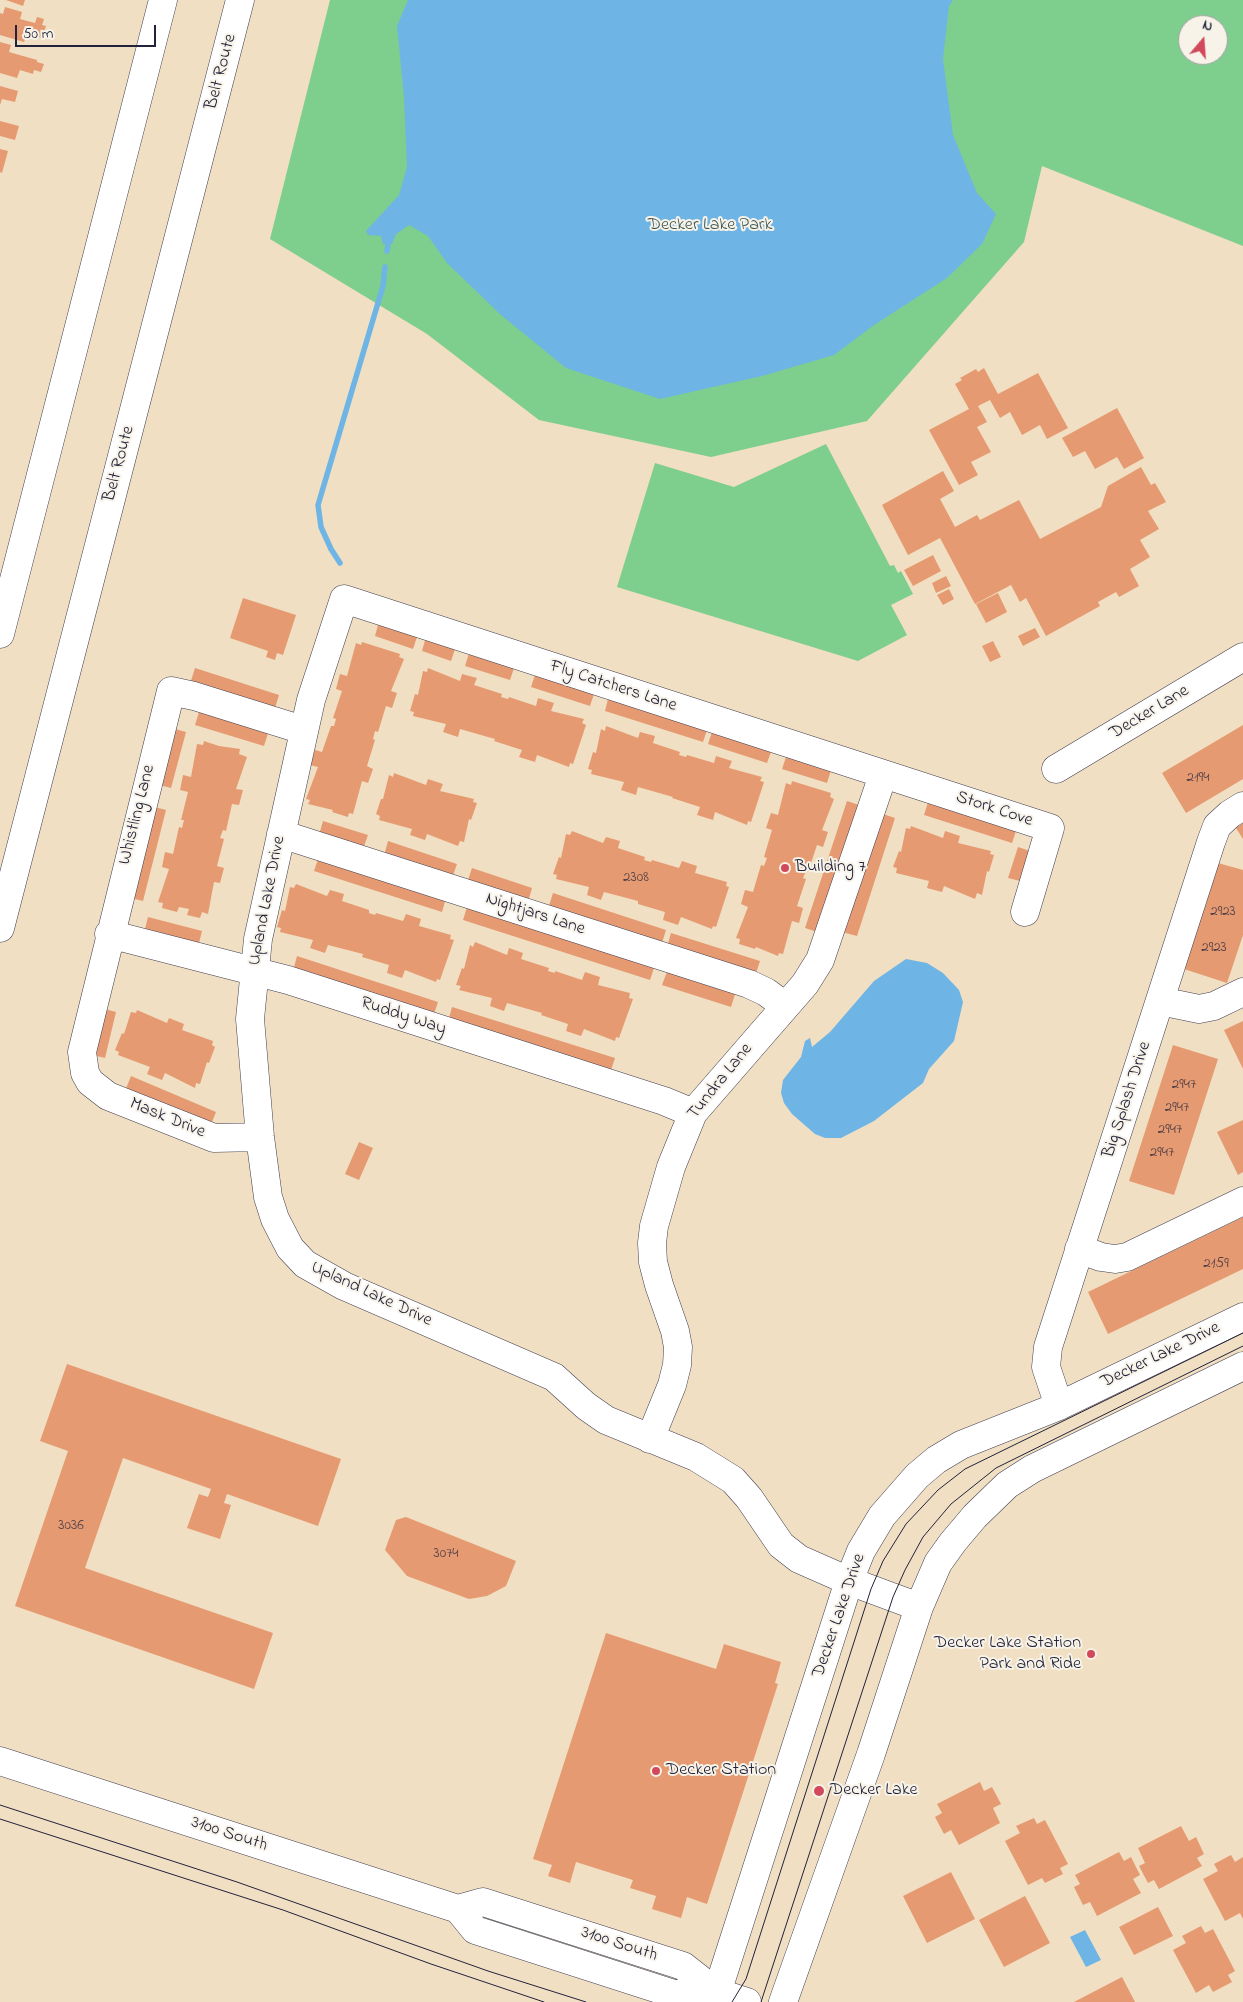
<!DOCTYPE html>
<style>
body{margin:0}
#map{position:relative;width:1243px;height:2002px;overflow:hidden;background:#f0dfc2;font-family:"Indie Flower",sans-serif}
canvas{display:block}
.north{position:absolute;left:1178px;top:15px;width:50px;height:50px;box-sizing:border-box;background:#f7f3e8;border:1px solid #a29fa3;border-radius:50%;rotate:18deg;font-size:14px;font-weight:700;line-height:20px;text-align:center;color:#22223b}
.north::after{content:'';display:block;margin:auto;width:18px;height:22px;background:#d1495b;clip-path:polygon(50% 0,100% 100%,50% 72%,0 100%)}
.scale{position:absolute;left:15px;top:25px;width:141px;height:22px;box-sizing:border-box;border:2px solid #22223b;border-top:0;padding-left:6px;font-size:15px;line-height:18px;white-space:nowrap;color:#22223b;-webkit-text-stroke:4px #f7f3e8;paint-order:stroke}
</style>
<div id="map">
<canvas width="1243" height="2002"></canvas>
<div class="north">N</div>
<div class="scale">50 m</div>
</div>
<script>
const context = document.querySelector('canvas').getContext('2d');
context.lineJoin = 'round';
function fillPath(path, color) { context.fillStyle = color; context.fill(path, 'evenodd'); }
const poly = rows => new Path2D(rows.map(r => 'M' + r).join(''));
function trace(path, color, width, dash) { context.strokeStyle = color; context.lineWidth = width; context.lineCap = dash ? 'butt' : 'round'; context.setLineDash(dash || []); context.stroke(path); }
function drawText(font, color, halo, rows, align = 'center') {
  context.font = font + ' "Indie Flower",sans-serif'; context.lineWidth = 4; context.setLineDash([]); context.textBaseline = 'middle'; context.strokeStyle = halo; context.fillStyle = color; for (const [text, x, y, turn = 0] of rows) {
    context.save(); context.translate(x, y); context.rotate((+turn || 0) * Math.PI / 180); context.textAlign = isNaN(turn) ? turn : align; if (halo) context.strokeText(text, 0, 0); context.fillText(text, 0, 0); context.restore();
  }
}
fillPath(poly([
 [330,0,1243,0,1243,246,1042,166,1024,242,867,421,711,457,539,420,427,334,270,239],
 [1188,25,1218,25,1218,55,1188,55],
 [826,444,890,566,894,565,898,573,901,571,913,594,891,605,907,635,858,661,617,587,655,463,734,487]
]), '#7ece8e');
fillPath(poly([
 [408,0,953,0,949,6,943,59,953,135,977,193,996,214,982,244,947,278,874,325,834,355,762,376,660,399,566,368,501,315,447,263,428,236,409,225,396,234,392,244,383,244,381,236,368,235,366,231,399,195,407,167,404,97,397,26],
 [906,959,927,963,943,973,959,990,963,1002,954,1041,929,1069,923,1083,874,1121,841,1138,825,1138,815,1134,792,1114,784,1103,781,1093,783,1080,801,1057,805,1041,810,1038,812,1047,830,1032,874,981],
 [1085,1930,1101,1960,1086,1967,1070,1937]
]), '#6eb5e5');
trace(poly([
 [387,251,388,245],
 [340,563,331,549,321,527,318,505,383,286,385,267]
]), '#6eb5e5', 5.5);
fillPath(poly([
 [6,0,25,0,23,6],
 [5,7,22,12,20,19,35,23,37,17,44,19,42,25,46,26,42,38,27,34,24,42,0,35,0,13,3,14],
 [0,42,11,45,9,52,37,60,37,62,44,64,41,72,34,70,33,74,20,70,17,78,0,73],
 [0,86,18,91,15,102,2,99,0,105],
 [0,121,19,126,15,140,0,136],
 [0,149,8,151,2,173,0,172],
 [984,368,998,394,1038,373,1068,428,1047,439,1040,425,1022,435,1010,412,1000,418,990,400,978,406,987,422,977,427,991,452,971,462,978,475,959,485,929,430,969,409,955,384,962,380,960,378,976,369,978,372],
 [1117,408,1144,458,1124,469,1117,457,1095,469,1085,451,1073,457,1062,438],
 [1141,467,1151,485,1155,483,1166,502,1148,511,1159,529,1140,540,1150,557,1130,569,1139,586,1119,597,1116,592,1098,602,1100,606,1046,636,1026,598,1020,602,1011,585,975,604,940,538,908,555,882,505,943,471,954,491,940,499,955,527,977,515,980,520,1019,500,1040,539,1101,507,1108,486],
 [933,555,941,571,913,586,904,570],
 [946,576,951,586,936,593,932,583],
 [949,589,954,599,943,605,937,595],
 [998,593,1007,612,986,623,976,604],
 [243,598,296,615,283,655,277,653,275,660,266,657,268,651,230,638],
 [379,621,418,634,413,649,375,636],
 [1035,628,1040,637,1023,646,1018,636],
 [426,637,456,646,451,661,422,651],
 [993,641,1001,657,990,662,982,646],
 [362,642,400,654,399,657,404,659,391,691,397,693,392,708,386,706,378,732,375,731,373,739,375,740,367,766,373,769,368,783,362,781,353,814,349,813,348,817,332,812,333,810,308,804,310,800,306,799,318,767,310,765,315,750,322,752,331,726,334,726,336,719,333,718,342,691,336,689,340,674,347,676,356,643,361,645],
 [470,650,515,665,510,680,465,666],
 [195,668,279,695,274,711,190,684],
 [428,668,460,681,462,674,477,678,474,685,502,694,501,697,508,699,509,697,536,706,538,698,554,703,551,711,584,719,582,723,586,725,573,764,570,763,569,767,537,755,535,762,519,757,522,750,494,741,495,739,460,729,458,737,443,732,446,724,413,716,414,712,410,711,415,694,418,695,423,671,427,672],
 [536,672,595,691,590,706,531,687],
 [609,695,708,727,703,742,605,711],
 [200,709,269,730,264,746,195,725],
 [1243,725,1243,779,1186,813,1162,773],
 [606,726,638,738,640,732,655,736,653,743,680,752,679,755,686,757,687,755,714,763,716,756,732,761,729,768,762,777,760,781,764,782,751,822,748,821,747,825,715,812,713,820,697,815,700,807,672,798,673,797,638,787,636,795,621,790,624,782,591,774,592,770,588,769,593,752,596,753,601,729,605,731],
 [171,728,186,732,171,788,156,784],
 [713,729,772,749,767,763,708,744],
 [204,741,219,746,240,749,239,754,247,757,236,789,243,790,239,805,232,804,226,831,223,830,220,838,224,839,217,866,224,868,220,883,214,882,208,914,202,912,200,918,187,915,189,909,179,907,177,912,162,908,163,903,158,902,169,869,162,867,165,852,173,854,179,827,182,828,184,820,181,820,188,792,180,790,183,775,191,777,197,744,203,745],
 [787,754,832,767,827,783,782,769],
 [394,773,426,785,428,779,443,784,440,791,474,799,473,802,477,803,471,820,469,819,464,842,460,841,458,846,427,834,425,840,410,835,412,829,379,820,380,816,376,814,381,799,383,799,389,775,393,777],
 [792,781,831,793,830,797,834,799,822,830,828,832,823,847,817,845,808,872,806,871,803,878,806,879,797,906,803,908,799,923,792,921,783,954,779,953,778,956,756,947,755,949,739,944,740,939,736,938,748,907,741,904,745,890,753,892,761,865,764,866,767,858,764,857,772,830,766,828,771,813,778,815,786,783,791,785],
 [929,799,1017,828,1012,843,924,815],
 [847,801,862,806,820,933,805,928],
 [151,806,166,810,143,901,127,897],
 [880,813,895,818,857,936,842,932],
 [323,821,368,835,363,849,319,835],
 [1243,823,1243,839,1236,828],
 [911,826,943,838,945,831,960,836,958,843,991,851,990,854,994,855,989,872,987,871,982,895,977,893,975,899,944,886,942,892,927,888,929,881,896,873,897,868,893,867,899,851,901,852,906,828,910,829],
 [572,831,603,843,606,837,620,841,618,848,645,857,644,860,651,862,652,860,679,868,682,861,697,866,695,873,727,882,726,886,729,887,716,927,713,926,712,929,681,917,678,925,663,920,665,912,638,904,638,901,604,892,601,900,587,895,589,887,556,879,557,875,553,874,559,857,561,858,566,834,570,835],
 [388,841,457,864,452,878,384,856],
 [1018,847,1033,852,1024,882,1008,878],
 [319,856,446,898,442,912,314,871],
 [1218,863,1243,870,1243,935,1227,983,1184,969],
 [472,868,532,888,528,902,467,883],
 [296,884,327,896,330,890,344,894,342,901,369,910,369,913,375,915,376,913,403,921,406,914,421,919,419,926,451,935,450,939,454,940,440,980,437,979,436,982,405,970,402,978,387,973,389,965,362,957,363,954,328,945,325,953,310,948,313,940,280,932,281,928,277,927,282,910,285,911,290,887,294,888],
 [553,893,666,930,661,946,548,909],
 [468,904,655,965,650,980,463,920],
 [148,917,202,931,198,947,144,933],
 [671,933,760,961,755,976,667,947],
 [475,942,507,955,509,948,523,953,521,959,549,968,548,971,555,973,555,971,582,980,585,972,600,977,598,985,630,993,629,998,633,999,619,1038,616,1037,615,1041,584,1029,581,1036,566,1031,568,1024,541,1015,542,1013,507,1003,504,1011,490,1006,492,998,459,990,461,986,456,985,462,968,464,969,470,945,473,947],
 [297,956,438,1002,433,1017,293,971],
 [668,969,736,991,731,1007,662,985],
 [452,1007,615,1058,610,1073,448,1022],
 [101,1008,116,1012,105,1058,89,1054],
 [137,1010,167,1023,169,1018,184,1024,182,1030,213,1041,212,1045,215,1047,209,1063,207,1062,200,1084,196,1083,195,1088,165,1073,162,1080,147,1074,150,1067,118,1055,119,1052,115,1050,122,1033,124,1034,131,1012,136,1013],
 [1243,1021,1243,1069,1224,1030],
 [1173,1045,1218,1059,1174,1195,1129,1181],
 [131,1076,216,1112,210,1127,125,1091],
 [1243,1120,1243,1172,1238,1175,1217,1132],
 [359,1142,373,1148,359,1180,345,1174],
 [1243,1217,1243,1269,1108,1334,1088,1292],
 [67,1364,341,1459,318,1526,227,1494,224,1503,231,1505,220,1539,187,1528,199,1494,208,1497,211,1489,123,1458,85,1568,273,1633,254,1689,15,1606,68,1451,40,1441],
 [406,1517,516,1561,506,1586,487,1596,469,1599,407,1576,385,1550,396,1520],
 [606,1633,716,1669,724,1644,781,1662,775,1683,778,1684,707,1904,687,1897,681,1918,652,1909,656,1896,630,1888,633,1880,576,1862,570,1883,548,1876,552,1865,533,1859],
 [980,1782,984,1791,992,1787,1001,1804,993,1808,1000,1823,959,1845,951,1830,944,1834,935,1817,942,1813,937,1804],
 [1034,1818,1037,1824,1045,1820,1068,1864,1060,1868,1063,1874,1045,1883,1042,1878,1028,1885,1005,1841,1020,1833,1016,1826],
 [1181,1826,1189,1841,1196,1837,1204,1854,1197,1858,1202,1866,1159,1889,1154,1880,1148,1883,1139,1866,1145,1863,1138,1848],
 [1119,1852,1124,1861,1131,1857,1140,1875,1133,1879,1141,1893,1097,1916,1090,1902,1083,1905,1074,1887,1080,1884,1075,1875],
 [1231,1855,1235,1862,1243,1857,1243,1919,1240,1913,1225,1921,1203,1879,1218,1871,1214,1864],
 [951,1872,975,1919,927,1943,903,1896],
 [1025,1896,1050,1943,1004,1967,979,1920],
 [1158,1907,1173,1936,1134,1955,1119,1927],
 [1201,1926,1205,1933,1213,1929,1235,1971,1228,1975,1232,1982,1213,1992,1209,1985,1196,1993,1173,1950,1186,1943,1182,1936],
 [1122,1977,1135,2002,1074,2002]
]), '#e69a71');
const minor = poly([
 [1056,769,1243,657],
 [281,834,749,984,766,992,785,1006],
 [109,934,288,980,664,1101,693,1113],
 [1160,1001,1199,1009,1214,1006,1243,992],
 [260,1137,214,1138,108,1096,90,1082,85,1073,82,1052,171,691,194,696,303,730],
 [1079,1249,1101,1257,1115,1259,1127,1257,1243,1201],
 [1059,1406,1046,1367,1048,1347,1211,842,1217,826,1230,814,1243,806],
 [650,1439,672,1385,677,1365,678,1347,675,1331,659,1285,653,1262,652,1243,654,1226,671,1167,693,1113,805,984,820,960,883,775],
 [919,1607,849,1581,799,1559,781,1545,749,1498,733,1480,696,1457,606,1420,586,1406,554,1377,344,1286,305,1264,290,1248,275,1219,268,1197,260,1137,250,1019,258,939,311,700,344,599,1050,828,1025,912],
 [714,2002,849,1581,861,1551,882,1516,917,1476,936,1460,961,1445,1059,1406,1243,1317],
 [783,2002,871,1754,919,1607,938,1563,953,1542,975,1516,1007,1485,1032,1469,1243,1366]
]);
const major = poly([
 [0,1761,458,1909,475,1930,674,1994,716,1992,747,2002],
 [458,1909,483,1902,683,1966,716,1992]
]);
const highway = poly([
 [0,634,163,0],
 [0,928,240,0]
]);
trace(minor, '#413e4f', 29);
trace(major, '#413e4f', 29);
trace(highway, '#413e4f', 29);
trace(minor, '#fff', 28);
trace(major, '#fff', 28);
trace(highway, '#fff', 28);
trace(poly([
 [0,1805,237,1882,488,1971,586,2002],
 [0,1819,283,1910,431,1964,544,2002],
 [732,2002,746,1979,871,1589,883,1561,906,1524,938,1490,965,1469,1243,1333],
 [761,2002,893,1597,905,1570,923,1537,951,1504,996,1468,1243,1346]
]), '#22223b', 1);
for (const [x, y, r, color] of [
 [785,868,5,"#d1495b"],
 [1091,1654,5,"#d1495b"],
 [656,1771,5,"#d1495b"],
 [819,1791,6,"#d1495b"]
]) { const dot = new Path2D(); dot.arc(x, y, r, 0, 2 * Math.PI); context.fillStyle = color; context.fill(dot); trace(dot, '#f7f3e8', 2); }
drawText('15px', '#534048', null, [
 ["2194",1198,779],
 ["2308",636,879],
 ["2923",1223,913],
 ["2923",1214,949],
 ["2947",1184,1086],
 ["2947",1177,1109],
 ["2947",1170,1131],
 ["2947",1162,1154],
 ["2159",1216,1265],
 ["3036",71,1527],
 ["3074",446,1555]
]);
drawText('18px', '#22223b', '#f7f3e8', [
 ["Belt Route",222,72,-75],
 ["Belt Route",120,464,-75],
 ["Fly Catchers Lane",613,687,18],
 ["Decker Lane",1150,713,-31],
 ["Stork Cove",994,810,18],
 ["Whistling Lane",138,815,-76],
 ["Upland Lake Drive",268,901,-79],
 ["Nightjars Lane",535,915,18],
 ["Ruddy Way",403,1017,18],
 ["Tundra Lane",721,1082,-51],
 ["Big Splash Drive",1128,1100,-72],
 ["Mask Drive",167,1119,22],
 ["Upland Lake Drive",371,1295,25],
 ["Decker Lake Drive",1161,1356,-26],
 ["Decker Lake Drive",840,1616,-71],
 ["3100 South",229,1835,18],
 ["3100 South",619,1945,18]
]);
drawText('18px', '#3e5654', '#f7f3e8', [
 ["Decker Lake Park",710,226]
]);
drawText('18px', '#22223b', '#f7f3e8', [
 ["Building 7",795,868],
 ["Decker Lake Station",1081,1644,"right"],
 ["Park and Ride",1081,1665,"right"],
 ["Decker Station",666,1771],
 ["Decker Lake",830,1791]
], 'left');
</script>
